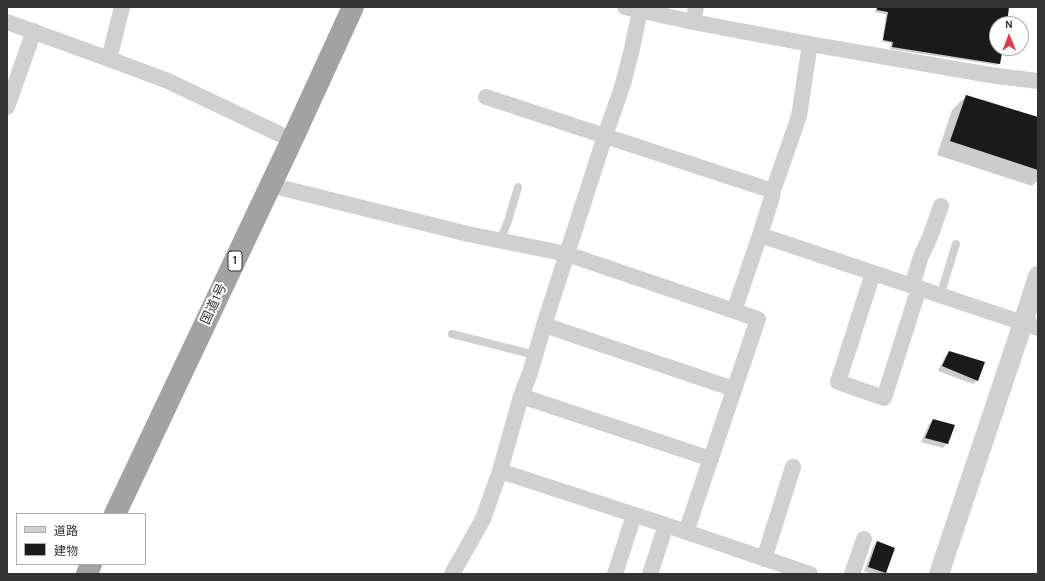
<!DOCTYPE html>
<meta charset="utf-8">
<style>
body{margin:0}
#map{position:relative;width:1045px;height:581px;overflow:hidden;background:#fff;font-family:Karla,"Noto Sans JP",sans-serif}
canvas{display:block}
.frame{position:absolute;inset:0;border:8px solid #333;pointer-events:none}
.legend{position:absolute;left:16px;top:513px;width:130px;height:52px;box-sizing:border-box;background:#fff;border:1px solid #adadad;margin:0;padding:5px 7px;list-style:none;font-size:12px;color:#333}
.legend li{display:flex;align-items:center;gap:8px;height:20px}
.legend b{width:20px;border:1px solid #adadad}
.north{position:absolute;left:989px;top:16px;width:40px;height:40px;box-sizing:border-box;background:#fff;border:1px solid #adadad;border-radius:50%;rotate:359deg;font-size:11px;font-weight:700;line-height:16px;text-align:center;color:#333}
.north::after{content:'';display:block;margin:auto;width:14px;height:18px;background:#e63946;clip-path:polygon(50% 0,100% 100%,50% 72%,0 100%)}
</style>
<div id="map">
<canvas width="1045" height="581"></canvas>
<div class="frame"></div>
<ul class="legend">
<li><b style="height:5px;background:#d0d0d0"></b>道路</li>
<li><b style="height:11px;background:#1a1a1a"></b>建物</li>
</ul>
<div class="north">N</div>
</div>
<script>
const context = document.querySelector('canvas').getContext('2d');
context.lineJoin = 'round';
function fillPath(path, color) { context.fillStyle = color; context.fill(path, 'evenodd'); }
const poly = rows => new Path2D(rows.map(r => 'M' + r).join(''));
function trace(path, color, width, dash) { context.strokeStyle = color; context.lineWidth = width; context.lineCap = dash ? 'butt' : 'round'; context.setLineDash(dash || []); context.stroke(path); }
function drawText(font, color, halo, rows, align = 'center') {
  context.font = font + ' Karla,"Noto Sans JP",sans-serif'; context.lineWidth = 4; context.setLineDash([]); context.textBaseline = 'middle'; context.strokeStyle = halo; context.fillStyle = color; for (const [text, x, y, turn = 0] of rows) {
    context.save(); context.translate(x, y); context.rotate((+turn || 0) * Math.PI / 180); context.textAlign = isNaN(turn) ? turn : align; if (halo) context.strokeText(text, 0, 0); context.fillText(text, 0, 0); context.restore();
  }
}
fillPath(poly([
 [876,7,1008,7,1006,24,997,24,997,48,1002,48,999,64,997,65,890,49,891,43,882,42,886,14,875,12],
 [966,96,1038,118,1038,180,1032,186,937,155,952,110],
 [949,352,977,380,973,384,938,371,945,356],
 [933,420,947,443,943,448,921,442,929,424],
 [877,542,894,548,884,574,872,574,864,571,873,547]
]), '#0003');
fillPath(poly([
 [877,7,1009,7,1007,24,997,24,997,48,1003,48,1000,64,892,47,893,42,883,40,888,12,877,10],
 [966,95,1038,117,1038,170,950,141],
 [949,351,985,362,978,381,942,366],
 [933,419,955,425,948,444,925,438],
 [877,541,895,548,886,573,868,567]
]), '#1a1a1a');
trace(poly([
 [500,241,508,221,518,187],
 [940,296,956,244],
 [452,334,535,355]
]), '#d0d0d0', 8);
trace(poly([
 [625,7,693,22,810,44,990,75,1038,81],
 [7,22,109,59,168,81,292,140],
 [693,22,696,7],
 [810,44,799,116,773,191,772,197,760,235,1038,328],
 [109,59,122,7],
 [486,97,773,191],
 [7,107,34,31],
 [270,185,468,234,567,254,758,319,686,532],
 [873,273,838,382,884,398,919,288],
 [912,286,921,256,930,237,941,206],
 [734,311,760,235],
 [544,325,734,389],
 [521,396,711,459],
 [500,471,666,525,810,574],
 [764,559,793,467],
 [452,574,483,519,500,471,521,396,530,373,544,325,605,136,623,84,632,49,640,10],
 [615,574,634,515],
 [650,574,666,525],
 [852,574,864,539]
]), '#d0d0d0', 16);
trace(poly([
 [939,574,1023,323,1038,276]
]), '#d0d0d0', 20);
trace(poly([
 [115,514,292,140,353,7],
 [87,574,91,564]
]), '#a2a2a2', 22);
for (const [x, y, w] of [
 [235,261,14]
]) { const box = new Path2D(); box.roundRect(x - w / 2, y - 10, w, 20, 3); context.fillStyle = '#fff'; context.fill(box); trace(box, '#333', 1); }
drawText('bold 12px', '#333', null, [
 ["1",235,261]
]);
drawText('13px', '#333', '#fff', [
 ["国道1号",214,304,-65]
]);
</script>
